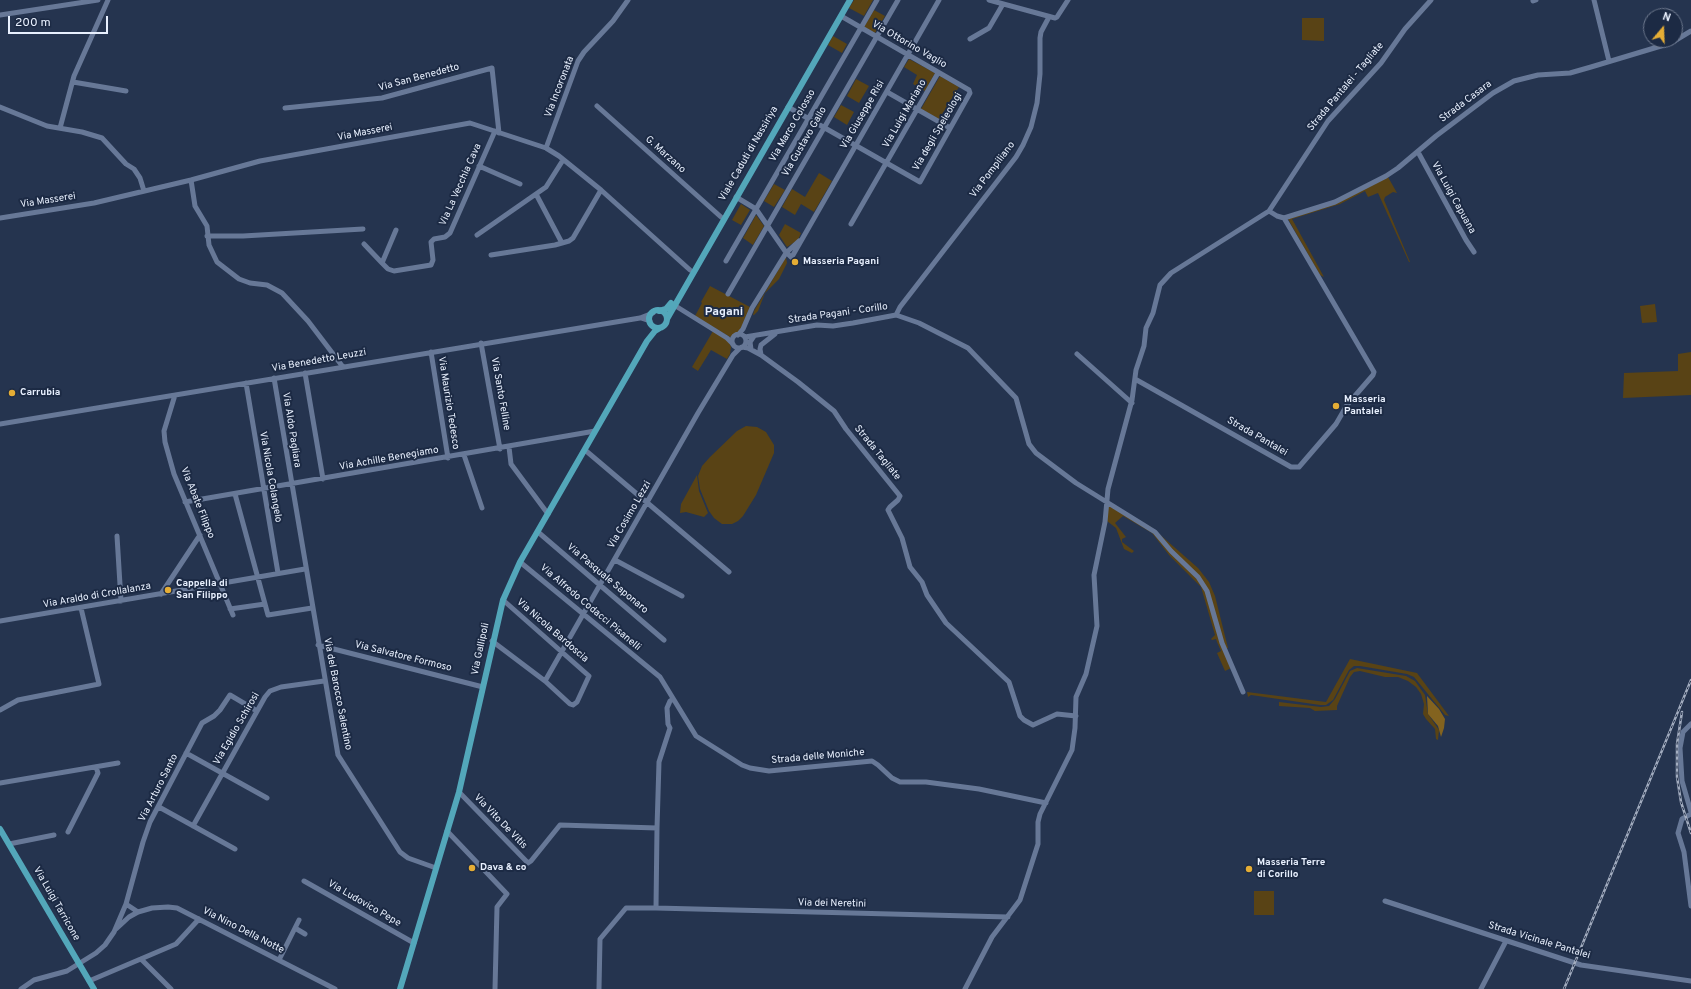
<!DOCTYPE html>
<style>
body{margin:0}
#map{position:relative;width:1691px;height:989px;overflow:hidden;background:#25344f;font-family:Overpass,sans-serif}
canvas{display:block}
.north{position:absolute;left:1643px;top:8px;width:40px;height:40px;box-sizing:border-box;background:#1c2a44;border:1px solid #6e798e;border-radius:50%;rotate:19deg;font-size:11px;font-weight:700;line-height:16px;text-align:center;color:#e8f0fe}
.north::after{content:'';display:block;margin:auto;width:14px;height:18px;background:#e5ad35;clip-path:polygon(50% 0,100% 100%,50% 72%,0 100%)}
.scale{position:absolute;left:8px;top:16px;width:100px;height:18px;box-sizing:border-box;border:2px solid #e8f0fe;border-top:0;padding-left:5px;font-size:12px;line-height:14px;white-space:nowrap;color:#e8f0fe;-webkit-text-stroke:3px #1c2a44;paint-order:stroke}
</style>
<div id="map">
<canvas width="1691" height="989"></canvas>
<div class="north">N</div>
<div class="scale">200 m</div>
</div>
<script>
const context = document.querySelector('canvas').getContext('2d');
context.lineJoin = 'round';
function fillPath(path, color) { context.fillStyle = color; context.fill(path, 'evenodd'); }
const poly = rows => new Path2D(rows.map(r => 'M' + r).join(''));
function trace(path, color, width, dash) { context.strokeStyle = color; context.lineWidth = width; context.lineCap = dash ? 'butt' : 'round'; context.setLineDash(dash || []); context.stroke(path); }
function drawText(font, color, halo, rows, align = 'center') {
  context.font = font + ' Overpass,sans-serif'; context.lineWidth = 4; context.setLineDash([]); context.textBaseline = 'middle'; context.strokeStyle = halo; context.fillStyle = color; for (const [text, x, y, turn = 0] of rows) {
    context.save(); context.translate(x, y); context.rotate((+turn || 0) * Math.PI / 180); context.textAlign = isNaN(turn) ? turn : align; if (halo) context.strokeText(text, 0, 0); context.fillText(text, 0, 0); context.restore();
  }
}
fillPath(poly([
 [854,0,873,0,864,16,849,8],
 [874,10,885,16,875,33,864,27],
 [1302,18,1324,18,1324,41,1302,40],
 [833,36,847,44,842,53,828,45],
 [909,59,935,73,925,91,913,84,917,75,904,67],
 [940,76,959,87,939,119,921,109],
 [856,79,869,86,859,103,847,96],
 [841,105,854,112,847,125,834,117],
 [819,173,832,181,814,212,801,204,795,215,782,207,792,189,805,197],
 [1388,177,1397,193,1393,192,1385,197,1384,200,1410,262,1409,262,1378,193,1368,197,1365,191,1340,204,1292,219,1324,277,1320,275,1288,219,1336,202],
 [774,184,785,190,774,207,764,201],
 [741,204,750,210,741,225,732,220],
 [756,215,764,226,753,245,743,238],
 [785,224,801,233,798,240,787,247,779,235],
 [786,257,787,263,779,279,765,293,758,311,754,315,753,315,754,311],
 [710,286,750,307,740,331,730,337,695,316,702,303,701,302],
 [1655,304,1657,322,1642,323,1640,306],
 [713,331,728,340,731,347,730,354,727,359,711,350,698,371,692,367],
 [1691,352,1691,395,1623,398,1624,373,1678,371,1678,354],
 [746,426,757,427,766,432,774,445,774,453,756,495,743,516,738,521,732,524,722,524,714,518,709,511,700,489,698,476,702,466,710,457,737,431],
 [697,475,699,491,708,513,704,517,686,512,680,513,681,504],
 [1108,505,1152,531,1205,587,1231,668,1225,671,1217,653,1221,651,1217,642,1216,639,1212,640,1211,639,1215,635,1201,587,1169,555,1152,533,1123,516,1115,523,1126,537,1122,539,1122,542,1134,551,1132,553,1124,549,1116,528,1107,521],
 [1149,525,1198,568,1209,582,1215,596,1228,648,1226,649,1207,588],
 [1350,659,1417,673,1449,716,1445,715,1414,677,1407,674,1360,666,1354,666,1349,670,1333,700,1326,705,1320,705,1251,695,1248,697,1247,692,1326,702],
 [1357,668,1406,676,1415,681,1425,695,1428,714,1439,730,1438,740,1436,739,1435,729,1426,719,1423,714,1424,704,1421,694,1416,687,1408,681,1398,677,1385,677,1360,671,1354,672,1350,677,1337,706,1337,710,1315,711,1310,708,1279,706,1279,702,1321,707,1329,706,1335,699,1350,671],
 [1254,891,1274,891,1274,915,1254,915]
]), '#594315');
fillPath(poly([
 [1427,696,1439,709,1445,719,1444,728,1441,737,1438,726,1428,714]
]), '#83631f');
trace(poly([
 [989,0,1055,18,1057,17,1068,0],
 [1594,0,1609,61],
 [1533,1,1536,0],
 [0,15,98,0],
 [970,39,989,28,1003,4],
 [73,82,126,91],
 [887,92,950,128],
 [597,106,721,217],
 [0,107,47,126,82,132,102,138,126,164,134,169,140,178,144,191],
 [788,107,920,182,970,93,969,90,841,16],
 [285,108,382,98,492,68,499,133],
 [60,128,74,76,108,0],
 [546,148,578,61,584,52,613,21,628,0],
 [1418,152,1466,240,1474,252],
 [479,166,520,184],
 [191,180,195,206,207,226,209,245,217,262,239,279,250,283,267,285,282,293,308,321,343,367],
 [536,194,562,243],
 [736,197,756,209,785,251,791,257,793,255,939,0],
 [1269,211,1277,216,1284,218,1335,202,1386,176,1398,168,1436,136,1493,93,1514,81,1538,75,1570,73,1591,67,1671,43,1691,31],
 [0,218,94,203,191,180,260,161,470,123,546,148,559,156,601,190,690,270],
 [851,224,938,73],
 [396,230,382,263,388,269,394,271,431,265,433,260,431,242,434,239,445,237,450,233,495,131],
 [477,235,546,187,563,160],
 [207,236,243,236,363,229],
 [364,244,382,263],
 [491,255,555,245,569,241,573,238,601,190],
 [726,261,877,0],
 [728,294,898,0],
 [674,305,727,338,733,344],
 [896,315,900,307,1016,157,1023,145,1031,127,1037,103,1040,74,1040,38,1041,32,1049,17],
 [641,318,650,321],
 '732 341a7 7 0 1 1 14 0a7 7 0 1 1-14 0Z',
 [738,335,743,329,752,308,786,253,799,241],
 [745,337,817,325,833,326,853,323,896,315,919,323,968,348,1016,398,1029,444,1036,453,1076,483,1155,532,1171,551,1198,577,1207,591,1222,643,1243,692],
 [481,343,500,449],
 [742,347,748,348,761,355,798,382,834,411,846,429,900,496,898,500,890,507,888,510,902,538,910,567,922,582,927,595,946,623,1009,682,1020,716,1024,720,1033,725,1057,714,1076,716],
 [751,349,750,342,754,336],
 [431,352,448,458],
 [1077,354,1132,403],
 [761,355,760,349,761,345,775,334],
 [305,373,323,479],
 [274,378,338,755,400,852,408,858,436,868],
 [1135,379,1291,467,1299,467,1336,424,1347,405,1373,375,1374,372,1284,218],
 [246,383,278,573],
 [175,395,164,431,165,442,174,474,233,615],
 [0,424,640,318,653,313],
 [509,447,511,464,548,514],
 [585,450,729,572],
 [464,455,482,508],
 [235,494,268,615,312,608],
 [185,502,595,431],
 [538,532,664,640],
 [117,536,121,601],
 [615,560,682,596],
 [520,562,660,677,696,736,742,765,750,768,769,771,872,761,878,765,892,778,900,782,926,782,979,789,1046,803],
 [161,594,200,535],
 [230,609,265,604],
 [0,621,305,569],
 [492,641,545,681,570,704,573,705,577,702,589,676,503,600],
 [318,645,483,687],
 [545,681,698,413,733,355,740,348],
 [0,710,18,700,99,684,81,608],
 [1691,724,1683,732,1680,748,1682,781,1691,812],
 [186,753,267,798],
 [0,783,118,763],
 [459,792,528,863,531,861,560,825,657,828,656,908,626,908,600,939,599,989],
 [159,807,235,849],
 [1691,814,1682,819,1678,833,1684,852,1691,906],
 [193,826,265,697,270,691,281,687,324,681],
 [657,828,659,762,670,728,668,724,667,708,670,701,673,699],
 [447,831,507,894,497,907,495,989],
 [68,832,98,773,96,767],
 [9,844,54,835],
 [304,881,414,943],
 [1385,901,1581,965,1691,981],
 [126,904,138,912],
 [656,908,1008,917],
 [295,928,305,934],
 [116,929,129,917,138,912,152,908,168,907,177,908,335,989],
 [141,959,171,989],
 [279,960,299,920],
 [89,981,176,944,199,919],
 [21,989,34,980,67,971,96,953,105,945,114,932,126,904,143,842,150,822,202,723,214,716,220,710,230,695,257,711],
 [965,989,992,937,1020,900,1038,844,1038,822,1040,814,1072,750,1075,728,1076,697,1086,674,1097,626,1094,575,1105,522,1108,489,1132,400,1136,370,1144,346,1146,328,1153,313,1160,285,1171,273,1269,211,1328,121,1381,63,1405,29,1431,0],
 [1481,989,1506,941]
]), '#677897', 5);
trace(poly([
 '649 319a9 9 0 1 1 18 0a9 9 0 1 1-18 0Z',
 [659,311,666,309,671,303],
 [667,319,850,0],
 [0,829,94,989],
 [400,989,459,792,503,600,520,562,647,341,655,331,660,328]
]), '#53a7ba', 6);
const rail = poly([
 [1682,712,1677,744,1677,777,1681,802,1691,833],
 [1564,989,1691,680]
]);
trace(rail, '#a3adc0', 2.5);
trace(rail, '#1c2a44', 1, [3]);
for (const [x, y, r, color] of [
 [795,262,4,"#e5ad35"],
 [12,393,4,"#e5ad35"],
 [1336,406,4,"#e5ad35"],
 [168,590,4,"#e5ad35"],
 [472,868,4,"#e5ad35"],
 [1249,869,4,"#e5ad35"]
]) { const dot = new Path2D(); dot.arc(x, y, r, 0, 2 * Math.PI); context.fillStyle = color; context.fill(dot); trace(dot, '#1c2a44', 1.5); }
drawText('10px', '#e8f0fe', '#1c2a44', [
 ["Via Ottorino Vaglio",909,45,30],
 ["Via San Benedetto",419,78,-15],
 ["Via Incoronata",560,87,-69],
 ["Strada Pantalei - Tagliate",1346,87,-50],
 ["Strada Casara",1466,102,-37],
 ["Via Luigi Mariano",905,114,-60],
 ["Via Giuseppe Risi",863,115,-60],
 ["Via Marco Colosso",793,126,-60],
 ["Via degli Speleologi",938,132,-60],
 ["Via Masserei",365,133,-11],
 ["Via Gustavo Gallo",805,142,-60],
 ["Viale Caduti di Nassiriya",749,154,-60],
 ["G. Marzano",665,155,42],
 ["Via Pompiliano",993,170,-53],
 ["Via La Vecchia Cava",461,185,-66],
 ["Via Luigi Capuana",1453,198,61],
 ["Via Masserei",48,201,-9],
 ["Strada Pagani - Corillo",838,314,-8],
 ["Via Benedetto Leuzzi",319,361,-10],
 ["Via Santo Felline",500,394,80],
 ["Via Maurizio Tedesco",448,403,81],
 ["Via Aldo Pagliara",291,430,81],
 ["Strada Pantalei",1257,437,30],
 ["Strada Tagliate",877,453,51],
 ["Via Achille Benegiamo",389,459,-10],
 ["Via Nicola Colangelo",270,477,80],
 ["Via Abate Filippo",197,503,68],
 ["Via Cosimo Lezzi",630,515,-60],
 ["Via Pasquale Saponaro",607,579,40],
 ["Via Araldo di Crollalanza",97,596,-10],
 ["Via Alfredo Codacci Pisanelli",590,608,40],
 ["Via Nicola Bardoscia",552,631,41],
 ["Via Gallipoli",481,649,-78],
 ["Via Salvatore Formoso",403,657,14],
 ["Via del Barocco Salentino",337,694,79],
 ["Via Egidio Schirosi",237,729,-60],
 ["Strada delle Moniche",818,757,-5],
 ["Via Arturo Santo",159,788,-63],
 ["Via Vito De Vitis",500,822,46],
 ["Via Luigi Tarricone",56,904,60],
 ["Via Ludovico Pepe",364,904,30],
 ["Via dei Neretini",832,904,1],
 ["Via Nino Della Notte",243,931,27],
 ["Strada Vicinale Pantalei",1539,941,17]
]);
drawText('bold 10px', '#e8f0fe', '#1c2a44', [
 ["Masseria Pagani",803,262],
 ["Carrubia",20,393],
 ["Masseria",1344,400],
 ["Pantalei",1344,412],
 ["Cappella di",176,584],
 ["San Filippo",176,596],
 ["Masseria Terre",1257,863],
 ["di Corillo",1257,875],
 ["Dava & co",480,868]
], 'left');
drawText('bold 12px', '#e8f0fe', '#1c2a44', [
 ["Pagani",724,313]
]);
</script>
